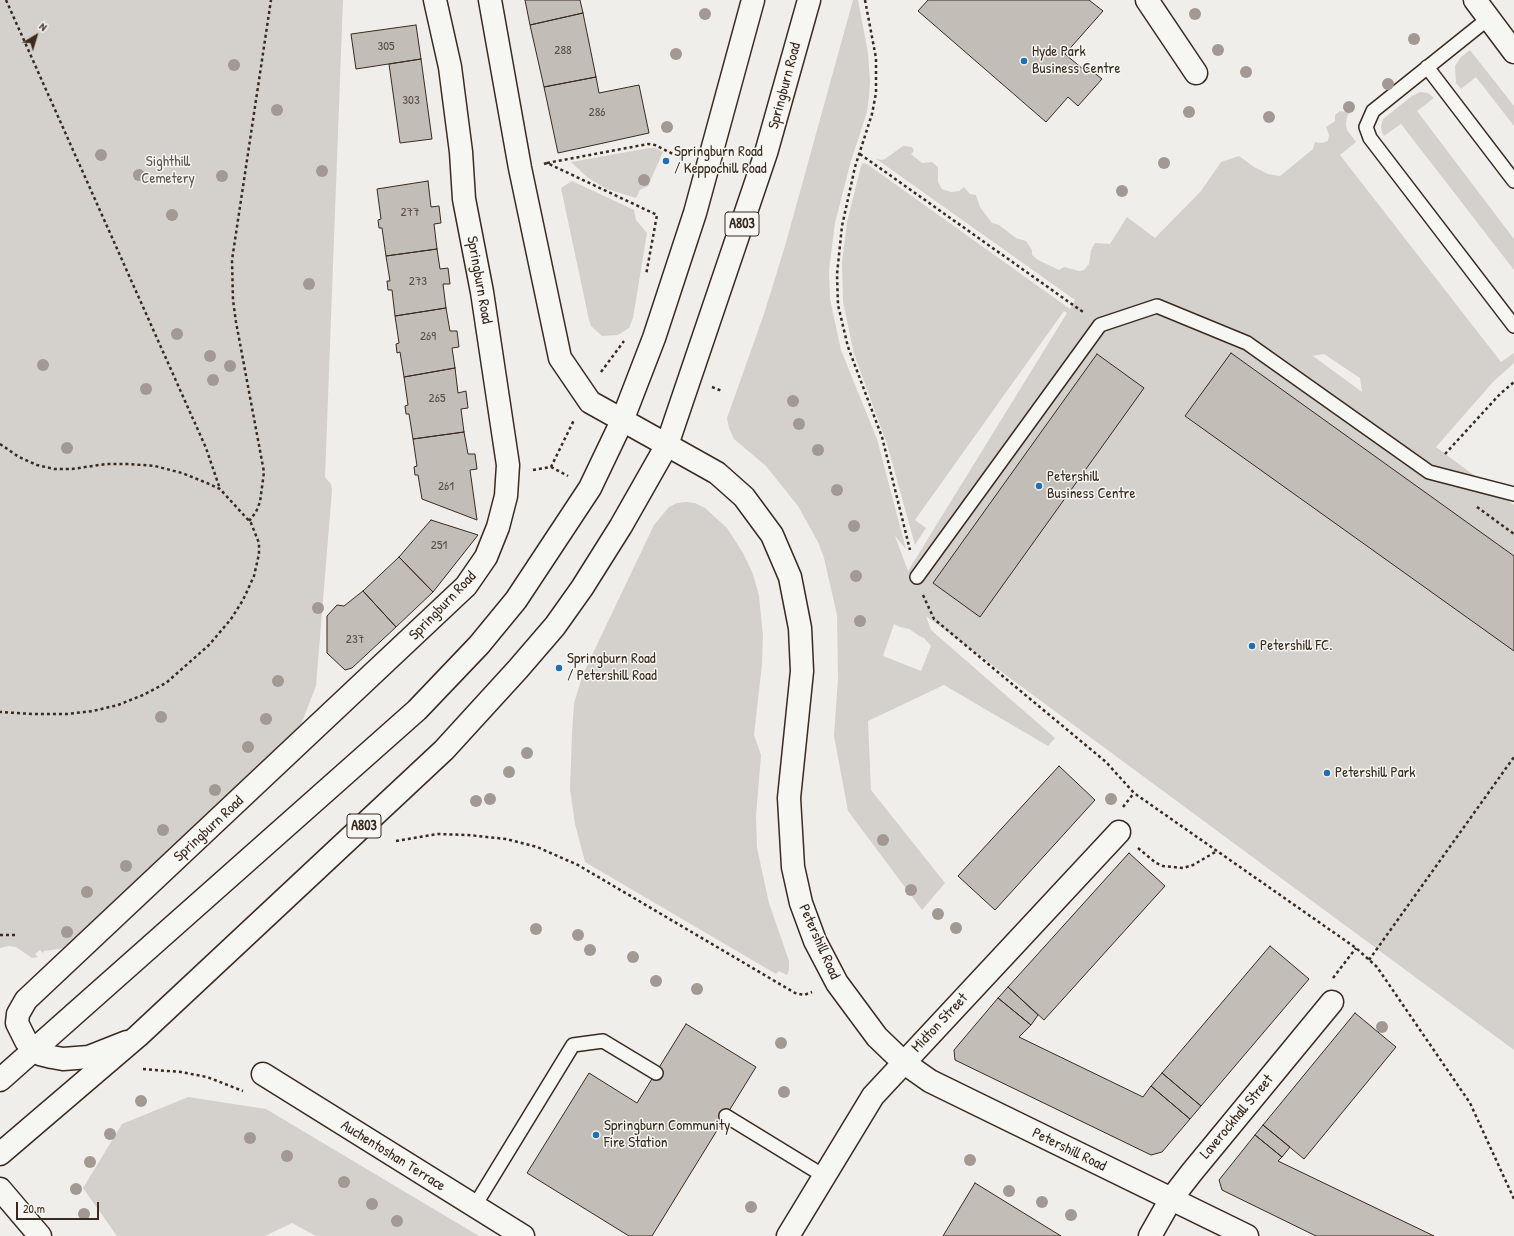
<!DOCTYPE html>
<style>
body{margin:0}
#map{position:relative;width:1514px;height:1236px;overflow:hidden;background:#efeeea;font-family:"Patrick Hand",sans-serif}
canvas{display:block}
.north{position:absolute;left:16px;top:16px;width:40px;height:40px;-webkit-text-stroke:3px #f6f6f2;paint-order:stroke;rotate:38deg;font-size:11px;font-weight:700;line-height:16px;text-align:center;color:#3b2a1e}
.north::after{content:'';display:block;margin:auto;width:14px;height:18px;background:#3b2a1e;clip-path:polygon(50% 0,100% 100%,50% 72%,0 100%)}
.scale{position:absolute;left:16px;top:1202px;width:83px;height:18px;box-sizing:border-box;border:2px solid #3b2a1e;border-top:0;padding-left:5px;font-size:12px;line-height:14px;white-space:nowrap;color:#3b2a1e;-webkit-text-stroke:3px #f6f6f2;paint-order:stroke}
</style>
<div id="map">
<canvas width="1514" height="1236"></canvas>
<div class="north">N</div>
<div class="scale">20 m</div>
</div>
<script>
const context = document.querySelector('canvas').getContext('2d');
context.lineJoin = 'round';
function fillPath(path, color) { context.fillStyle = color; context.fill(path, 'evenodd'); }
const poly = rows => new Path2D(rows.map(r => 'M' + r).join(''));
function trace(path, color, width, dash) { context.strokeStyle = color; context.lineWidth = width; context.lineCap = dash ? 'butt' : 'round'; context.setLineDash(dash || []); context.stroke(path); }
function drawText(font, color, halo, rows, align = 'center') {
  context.font = font + ' "Patrick Hand",sans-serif'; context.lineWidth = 3; context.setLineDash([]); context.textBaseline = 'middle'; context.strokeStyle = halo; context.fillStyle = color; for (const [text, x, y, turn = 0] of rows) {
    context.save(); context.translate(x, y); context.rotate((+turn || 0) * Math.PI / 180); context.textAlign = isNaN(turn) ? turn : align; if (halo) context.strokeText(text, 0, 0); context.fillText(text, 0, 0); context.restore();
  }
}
fillPath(poly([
 [0,0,343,0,325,477,331,484,332,490,316,686,300,727,76,941,65,948,44,951,43,953,40,950,35,954,38,957,32,958,16,947,8,946,0,948],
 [853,0,858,0,868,53,870,81,869,96,867,112,851,161,835,223,829,270,830,299,841,350,877,439,906,549,895,536,908,571,1067,313,1064,311,915,520,926,528,915,545,887,444,854,354,843,302,842,262,847,222,861,166,863,163,867,164,1070,309,1075,300,875,158,881,160,885,159,903,146,912,147,914,151,911,154,922,163,932,162,938,167,938,182,942,189,951,192,959,191,964,187,970,194,976,195,980,207,992,223,999,225,1016,238,1026,241,1032,250,1032,255,1038,260,1059,270,1064,267,1079,271,1084,270,1089,264,1091,250,1095,243,1110,244,1127,217,1155,238,1201,191,1221,162,1239,156,1254,167,1268,174,1280,176,1313,149,1315,142,1322,143,1328,141,1329,135,1326,127,1335,121,1335,115,1340,111,1346,112,1353,109,1347,116,1346,125,1347,130,1356,142,1340,155,1501,362,1514,353,1514,363,1493,382,1436,447,1514,505,1514,1050,926,616,931,630,1055,738,1048,746,944,685,868,721,871,790,945,883,922,910,848,811,834,736,838,678,837,615,824,558,818,542,798,506,766,466,734,439,729,428,727,418,764,314,785,246],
 [1324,354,1360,378,1362,392,1313,356],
 [894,624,900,627,909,629,921,637,924,638,931,646,921,671,883,656],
 [1470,50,1514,106,1514,126,1476,77,1461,89,1456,83,1455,66,1461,57],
 [1420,92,1428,93,1434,98,1417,111,1514,239,1514,270,1401,124,1384,136,1382,132,1381,126,1383,119,1412,96],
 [649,148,655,148,663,152,648,186,640,190,636,198,607,189,588,178,571,162],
 [572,181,634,210,636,220,647,233,633,318,629,328,618,335,602,336,591,326,589,320,561,188],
 [686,502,695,503,705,508,727,528,743,553,753,574,759,596,763,636,762,664,754,735,761,755,756,816,757,848,769,903,789,961,789,970,787,975,779,971,776,974,585,862,575,824,570,789,572,734,574,703,583,674,654,525,669,507,677,503],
 [188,1097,266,1109,479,1236,316,1236,292,1223,265,1236,117,1236,83,1188,122,1124]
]), '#d4d1cc');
const building = poly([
 [525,0,580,0,583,13,530,25,525,0],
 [928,0,1089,0,1103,11,1065,54,1084,70,1087,67,1102,79,1078,106,1068,97,1046,122,918,11,928,0],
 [583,13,596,77,544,87,530,25,583,13],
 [416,25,421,59,356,69,351,34,416,25],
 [421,59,432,139,400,143,389,64,421,59],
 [596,77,599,93,639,85,649,133,558,153,544,87,596,77],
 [428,181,431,207,439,206,441,223,434,224,437,249,386,256,382,228,379,228,378,220,381,219,377,189,428,181],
 [437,249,440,269,448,268,450,284,443,284,446,308,395,316,392,290,388,290,387,281,390,281,386,256,437,249],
 [446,308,450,331,457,331,459,347,452,348,455,368,404,377,400,352,397,353,396,344,399,343,395,316,446,308],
 [1231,353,1514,556,1514,651,1185,416,1231,353],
 [1097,354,1144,388,980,617,933,583,1097,354],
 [455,368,458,393,466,391,468,408,461,409,464,432,413,439,409,414,406,414,405,406,408,405,404,377,455,368],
 [464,432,468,454,475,454,477,469,470,470,477,520,422,499,418,475,415,475,414,467,417,466,413,439,464,432],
 [431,520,478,535,433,592,399,557,431,520],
 [399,557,433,592,396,627,363,591,399,557],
 [363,591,396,627,352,668,345,670,327,653,327,616,337,605,344,606,363,591],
 [1059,766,1095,800,995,910,958,876,1059,766],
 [1129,853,1165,886,1044,1020,1008,987,1129,853],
 [1270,946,1309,979,1201,1106,1162,1073,1270,946],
 [1008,987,1038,1015,1031,1025,998,998,1008,987],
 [998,998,1031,1025,1019,1037,1143,1097,1151,1086,1190,1119,1162,1152,1151,1155,955,1060,954,1050,998,998],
 [1355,1013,1396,1047,1304,1159,1263,1125,1355,1013],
 [686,1024,756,1067,652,1236,629,1236,527,1173,589,1073,637,1103,686,1024],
 [1162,1073,1201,1106,1190,1119,1151,1086,1162,1073],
 [1263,1125,1290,1147,1282,1157,1255,1135,1263,1125],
 [1255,1135,1282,1157,1278,1161,1434,1236,1316,1236,1222,1190,1219,1180,1255,1135],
 [975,1183,1061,1236,943,1236,975,1183]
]);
fillPath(building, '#c2bdb7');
trace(building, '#3b2a1e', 1);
const lane = poly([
 [1489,18,1373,111,1366,127,1370,138,1514,326],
 [1427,67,1514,181],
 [917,577,1100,325,1157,306,1247,343,1429,472,1514,494],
 [726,1116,824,1176],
 [474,1207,573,1045,603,1041,656,1073]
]);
const street = poly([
 [490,0,520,168,560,358,590,402,667,445],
 [1147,0,1196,73],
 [1475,0,1514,52],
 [127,1042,89,1057,63,1059,52,1057,40,1054,26,1041,17,1023,18,1014,26,1000,466,586,486,557,498,527,506,496,508,465,482,292,464,199,461,152,450,67,435,0],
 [263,1074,523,1236],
 [0,1189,40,1236],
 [788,1236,873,1096,1119,832],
 [1150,1236,1171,1199,1192,1172,1332,1002]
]);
const secondary = poly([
 [667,445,717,473,744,497,772,535,790,577,800,628,802,671,789,798,793,867,801,903,815,941,837,983,877,1037,903,1062,930,1081,1247,1236]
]);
const primary = poly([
 [0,1080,417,710,479,645,516,600,590,488,622,421,654,338,695,213,753,0],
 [0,1154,138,1036,444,750,518,669,555,626,582,588,621,526,667,445,766,153,809,0]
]);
trace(lane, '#3b2a1e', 16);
trace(street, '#3b2a1e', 25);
trace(secondary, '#3b2a1e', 25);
trace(primary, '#3b2a1e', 25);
trace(poly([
 [6,0,206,448,220,489],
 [865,0,876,58,876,93,872,114,855,167,842,226,837,274,838,305,848,347,882,437,910,550],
 [860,154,1083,312],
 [547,163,648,144,655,145,683,159],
 [544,164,547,163,657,215,646,275],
 [601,372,624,341],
 [712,387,722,391],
 [0,444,19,457,37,465,54,469,72,469,106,464,129,464,155,466,182,473,207,483,220,489,251,523,259,543,259,554,254,576,243,600,231,619,209,645,166,683,143,695,118,705,93,711,67,714,33,714,0,712],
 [1445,454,1500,394,1514,382],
 [551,467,568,476],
 [533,470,551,467,574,420],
 [1477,507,1514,534],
 [249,521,256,512,260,502,264,472,236,322,233,300,232,260,271,0],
 [923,595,934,619,1106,762,1134,793,1356,948,1377,967,1470,1103,1514,1199],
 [1123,807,1134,793],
 [396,841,438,834,468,835,506,839,537,847,578,865,795,993,804,995,812,992],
 [1138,848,1156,863,1163,866,1183,868,1193,865,1217,851],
 [0,935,15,935],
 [1369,960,1514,757],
 [1333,978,1356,948],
 [143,1069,181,1072,207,1077,243,1091]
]), '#3b2a1e', 2.5, [3, 3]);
trace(lane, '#f6f6f2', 13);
trace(street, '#f6f6f2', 22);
trace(secondary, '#f6f6f2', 22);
trace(primary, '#f6f6f2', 22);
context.fillStyle = '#a19992';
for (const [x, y] of [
 [705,14],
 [1195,14],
 [1414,39],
 [1218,50],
 [676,54],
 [234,65],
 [1246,72],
 [1388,84],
 [1349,107],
 [277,110],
 [1189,112],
 [1269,117],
 [667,127],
 [101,155],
 [1164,163],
 [322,171],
 [139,175],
 [222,176],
 [644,180],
 [1122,191],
 [172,215],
 [309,284],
 [177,334],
 [210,356],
 [43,365],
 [230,366],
 [213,380],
 [146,389],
 [793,401],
 [799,424],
 [67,448],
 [818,450],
 [837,490],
 [854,526],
 [856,576],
 [318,608],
 [860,621],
 [278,681],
 [161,717],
 [266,719],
 [248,747],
 [527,753],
 [509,772],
 [215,790],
 [490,799],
 [1111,799],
 [476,801],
 [163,830],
 [883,840],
 [126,866],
 [911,890],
 [87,892],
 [938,914],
 [956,928],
 [536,929],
 [67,932],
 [578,935],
 [590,950],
 [633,957],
 [656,981],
 [697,989],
 [1382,1027],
 [781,1043],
 [784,1092],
 [141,1101],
 [110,1134],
 [250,1138],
 [287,1156],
 [970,1160],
 [90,1162],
 [344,1182],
 [76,1189],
 [1009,1191],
 [1042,1202],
 [372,1204],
 [751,1207],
 [84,1214],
 [1071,1215],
 [397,1221]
]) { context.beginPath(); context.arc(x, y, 6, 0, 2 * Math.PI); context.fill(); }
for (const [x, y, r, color] of [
 [1024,61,4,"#1f6fb2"],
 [666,161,4,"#1f6fb2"],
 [1039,486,4,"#1f6fb2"],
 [1252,646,4,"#1f6fb2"],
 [559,668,4,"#1f6fb2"],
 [1327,773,4,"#1f6fb2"],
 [596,1135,4,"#1f6fb2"]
]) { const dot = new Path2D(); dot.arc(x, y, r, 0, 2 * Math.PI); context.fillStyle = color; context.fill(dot); trace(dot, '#f6f6f2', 1.5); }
drawText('13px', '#5d4f44', null, [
 ["305",386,47],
 ["288",563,51],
 ["303",411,101],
 ["286",597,113],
 ["277",410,213],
 ["273",418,282],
 ["269",428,337],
 ["265",437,399],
 ["261",446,487],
 ["251",439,546],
 ["237",355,640]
]);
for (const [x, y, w] of [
 [742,224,34],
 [364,826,34]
]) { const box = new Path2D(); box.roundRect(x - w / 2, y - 12, w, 24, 3); context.fillStyle = '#f6f6f2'; context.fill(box); trace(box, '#3b2a1e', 1); }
drawText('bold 14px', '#3b2a1e', null, [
 ["A803",742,224],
 ["A803",364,826]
]);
drawText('15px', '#3b2a1e', '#f6f6f2', [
 ["Hyde Park",1032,52],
 ["Business Centre",1032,69],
 ["Springburn Road",674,152],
 ["/ Keppochill Road",674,169],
 ["Petershill",1047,477],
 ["Business Centre",1047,494],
 ["Petershill FC.",1260,646],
 ["Springburn Road",567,659],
 ["/ Petershill Road",567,676],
 ["Petershill Park",1335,773],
 ["Springburn Community",604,1126],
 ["Fire Station",604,1143]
], 'left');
drawText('15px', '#3b2a1e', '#f6f6f2', [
 ["Springburn Road",785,86,-75],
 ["Springburn Road",479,280,80],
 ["Springburn Road",443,606,-46],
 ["Springburn Road",209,829,-43],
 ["Petershill Road",819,942,66],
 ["Midton Street",940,1023,-47],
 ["Laverockhall Street",1237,1117,-50],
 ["Petershill Road",1069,1150,26],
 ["Auchentoshan Terrace",393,1156,32]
]);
drawText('15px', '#61544a', '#f6f6f2', [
 ["Sighthill",168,162],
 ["Cemetery",168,179]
]);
</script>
